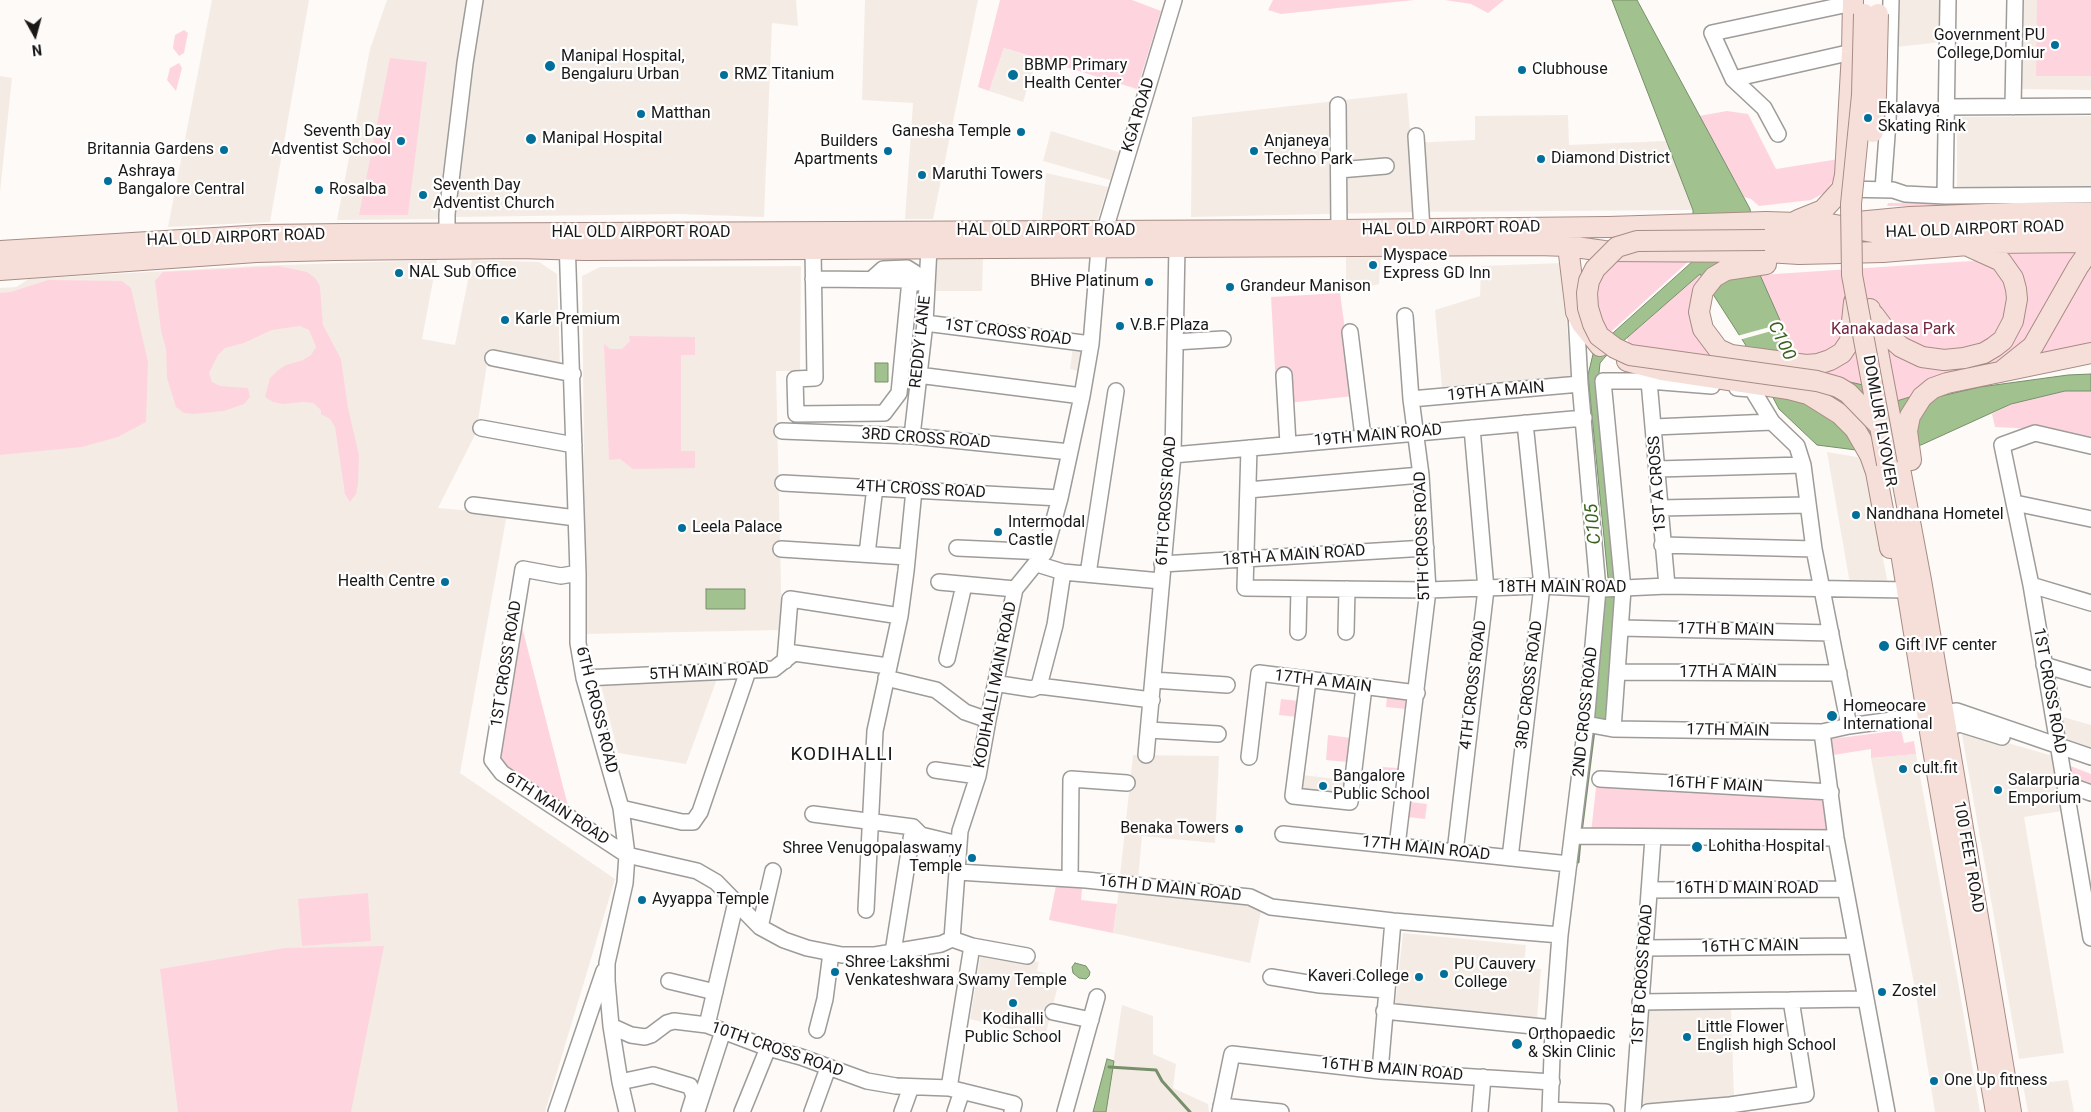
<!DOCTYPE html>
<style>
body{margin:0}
#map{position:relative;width:2091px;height:1112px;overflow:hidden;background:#fdfaf8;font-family:Roboto,sans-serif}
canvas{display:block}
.north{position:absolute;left:10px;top:10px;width:50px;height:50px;-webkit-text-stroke:4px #fff;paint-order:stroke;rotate:173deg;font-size:14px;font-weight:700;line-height:20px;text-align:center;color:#191817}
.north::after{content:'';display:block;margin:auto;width:18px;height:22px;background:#191817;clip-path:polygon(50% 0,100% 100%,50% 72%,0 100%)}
</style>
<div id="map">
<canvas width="2091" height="1112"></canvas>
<div class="north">N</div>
</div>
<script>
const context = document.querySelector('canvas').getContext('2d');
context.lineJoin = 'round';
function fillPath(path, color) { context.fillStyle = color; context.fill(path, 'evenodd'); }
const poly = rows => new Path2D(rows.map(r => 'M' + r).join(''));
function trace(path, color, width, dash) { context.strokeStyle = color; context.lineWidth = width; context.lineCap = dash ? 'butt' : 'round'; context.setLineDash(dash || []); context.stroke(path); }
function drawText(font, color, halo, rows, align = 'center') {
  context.font = font + ' Roboto,sans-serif'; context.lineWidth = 4.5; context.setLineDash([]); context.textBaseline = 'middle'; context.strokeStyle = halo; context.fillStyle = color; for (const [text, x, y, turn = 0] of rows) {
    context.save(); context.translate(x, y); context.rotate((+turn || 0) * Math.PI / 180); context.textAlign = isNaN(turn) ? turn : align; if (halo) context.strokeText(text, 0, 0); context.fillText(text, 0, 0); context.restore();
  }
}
fillPath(poly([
 [212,0,309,0,270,222,168,227],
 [387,0,468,0,440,219,337,220,370,49],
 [482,0,796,0,798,26,772,23,764,217,679,214,454,217,472,65],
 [865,0,978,0,933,219,905,219,913,103,862,100],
 [1897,0,1941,0,1941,42,1897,47],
 [2019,0,2091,0,2091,90,2018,89],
 [1004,48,1037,59,1023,102,989,91],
 [0,76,12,78,0,192],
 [1407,93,1411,143,1475,140,1475,116,1568,115,1569,145,1666,141,1693,210,1415,212,1191,217,1192,117],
 [2091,116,2091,187,1957,188,1957,117],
 [1051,131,1119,152,1110,180,1043,161],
 [1046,173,1108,187,1097,221,1042,220],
 [1346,255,1381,255,1379,284,1346,292],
 [936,259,983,259,982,291,936,291],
 [437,260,422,339,455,345,472,260,539,262,557,274,560,364,489,352,476,433,438,508,507,514,460,773,615,879,545,1112,0,1112,0,288,16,287,29,279,251,266],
 [1562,263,1571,377,1442,387,1435,310,1480,296,1481,266],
 [801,266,800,371,776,371,782,630,586,634,582,276,600,267],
 [1073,346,1083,348,1079,371,1070,369],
 [1827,452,1863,458,1888,584,1850,584],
 [718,676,686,764,618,753,600,681],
 [2056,715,2091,725,2091,748,2060,737],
 [1966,731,2053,756,2062,811,2024,817,2064,1053,2019,1059,1962,735],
 [1916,754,1958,982,1980,1112,1935,1112,1915,989,1871,758],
 [1133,755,1219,756,1215,843,1142,836,1138,879,1120,876],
 [1302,775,1346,780,1344,797,1300,792],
 [1119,890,1249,901,1262,907,1250,963,1113,933],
 [1403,933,1526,945,1524,968,1541,969,1537,1019,1395,1006],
 [981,953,1039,962,1037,971,1060,977,1045,1037,970,1019],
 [1122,1005,1153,1016,1153,1054,1176,1064,1173,1088,1208,1104,1209,1112,1106,1112],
 [1731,1008,1734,1097,1639,1104,1644,1009],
 [2068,1080,2074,1112,2028,1112,2023,1085]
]), '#f4ece4');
fillPath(poly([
 [1000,0,1132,0,1161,11,1137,89,1004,48,989,91,978,87],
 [1273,0,1414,0,1281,14,1268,10],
 [1445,0,1504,0,1488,13,1471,4],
 [2037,0,2091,0,2091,76,2036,76],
 [184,30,188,33,184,53,179,56,173,48,175,35],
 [390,58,427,62,408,215,359,215],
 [179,63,182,68,176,91,167,80,170,68],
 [1727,111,1748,114,1776,169,1839,159,1838,173,1831,184,1826,192,1811,200,1759,206,1751,199,1744,197,1699,116],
 [2091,202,2091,217,2014,208,1887,206,1888,203],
 [2073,253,2076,257,2022,348,1993,364,1913,396,1877,407,1819,375,1794,354,1760,275,1972,261,1997,263,2003,254],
 [1690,260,1604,338,1585,293,1588,261],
 [279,266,307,272,315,278,320,286,323,325,341,359,348,408,359,455,358,484,356,494,350,502,345,494,335,427,330,419,321,414,321,410,313,403,303,402,283,404,273,402,265,397,270,378,277,371,286,365,303,360,311,355,316,347,309,330,300,326,272,330,244,343,225,348,218,355,209,373,212,382,220,386,248,388,250,397,244,404,224,411,194,414,184,413,176,407,167,378,166,349,161,331,155,281,163,272],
 [2091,266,2091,361,2056,368,2040,352],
 [1700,274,1704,280,1693,298,1729,362,1630,348,1627,338],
 [48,280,122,281,131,288,148,362,146,422,118,437,82,447,0,455,0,293,11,292],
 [1340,293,1354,396,1277,404,1271,297],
 [629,336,695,337,695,355,681,355,681,451,695,451,695,468,633,469,620,459,609,460,604,344,610,349,622,349,630,341],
 [2065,391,2091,391,2091,444,2036,429,1995,427,1992,414,2011,404],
 [521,623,568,806,507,768,499,761],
 [1387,697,1406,699,1405,709,1386,707],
 [1281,699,1299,701,1297,717,1279,715],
 [1901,730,1904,743,1914,741,1916,754,1871,758,1871,749,1833,755,1831,739],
 [1328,735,1351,738,1348,762,1326,760],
 [2068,765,2091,774,2091,789,2073,782],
 [1381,767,1398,768,1396,783,1379,781],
 [1597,779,1826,796,1829,835,1591,833],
 [1410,802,1427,804,1425,819,1408,817],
 [1056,886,1082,888,1081,900,1117,904,1113,933,1049,920],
 [368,893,371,941,302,946,298,899],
 [384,946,351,1112,178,1112,160,969,285,948]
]), '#fed5df');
const water = poly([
 [1612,0,1637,0,1750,209,1760,275,1795,354,1819,375,1863,385,1877,407,1913,396,1937,397,1980,387,2068,375,2091,374,2091,391,2065,391,2011,404,1921,445,1864,451,1817,445,1779,409,1745,344,1700,274,1605,357,1600,363,1599,373,1601,416,1619,578,1608,578,1588,375,1594,350,1693,261,1693,210,1612,0],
 [875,363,888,363,888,382,875,382,875,363],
 [706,589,745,589,745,609,706,609,706,589],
 [1606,592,1618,594,1606,722,1593,721,1606,592],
 [1075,963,1086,966,1090,972,1089,976,1086,979,1079,978,1073,973,1072,967,1075,963],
 [1107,1059,1114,1061,1106,1112,1093,1112,1107,1059]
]);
fillPath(water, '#a1c28f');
trace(water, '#788f6b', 1);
fillPath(poly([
 [1784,323,1786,327,1739,340,1737,336]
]), '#fdfaf8');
trace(poly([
 [1581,833,1594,730],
 [1578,862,1580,841],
 [1109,1067,1156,1070,1162,1081,1190,1112]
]), '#788f6b', 3);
const minor = poly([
 [1733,79,1852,52],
 [1338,105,1339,230],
 [1948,107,2091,106],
 [2013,107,2015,0],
 [1778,134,1764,108,1733,79,1712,33,1853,3],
 [1416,136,1422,229],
 [1339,170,1386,166],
 [1843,189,1893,190,1905,194,1945,196,2091,195],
 [1883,189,1888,122,1891,0],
 [1945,196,1948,0],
 [1107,231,1107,223,1174,0],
 [447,235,447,214,465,63,475,0],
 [567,239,578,573,578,643,584,678,621,808,627,855,625,883,607,963,607,981,611,1026,620,1082,627,1112],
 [813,249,815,378,795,379,796,414,884,413,899,393,910,280,813,279],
 [872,279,883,269,907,268,915,273,917,283],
 [925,323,1091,344],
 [1350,332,1363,437],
 [1175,342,1223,339],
 [493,358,573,374],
 [918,375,1082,396],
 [1284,375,1288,444],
 [1649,381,1667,586],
 [1737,388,1752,389,1772,422,1797,446,1803,465,1814,549,1849,726],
 [1411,399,1580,384],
 [1654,427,1772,422],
 [481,428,574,445],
 [782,431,912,436,1070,452],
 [912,436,925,323,929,248],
 [2091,446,2035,433,2002,445,2031,585,2091,938],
 [1249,448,1245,588,1428,590,1542,586,1603,589,1667,586,1908,590],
 [1173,455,1584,418],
 [1657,469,1803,465],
 [783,483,1060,498],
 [1248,490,1421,475],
 [2015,503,2091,519],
 [473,505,576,518],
 [1659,508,1807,505],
 [1662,545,1814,549],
 [957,548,1045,552],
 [781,549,907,557],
 [867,554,875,487],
 [1037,564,1063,572,1161,581],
 [1162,564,1426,548],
 [578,573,561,576,523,569,492,760,502,773,627,855,697,871,716,882,760,927,784,940,807,948,842,955,875,955,941,944,952,939],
 [1088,574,1116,391],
 [939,582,1015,589],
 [2031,585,2091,603],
 [1622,628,1831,633],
 [1298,632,1299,589],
 [1346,632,1347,589],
 [947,659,964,585],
 [785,661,790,599,900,616],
 [2044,665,2091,679],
 [1618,672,1839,673],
 [584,678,774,669,794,653,888,666],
 [886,678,936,690,965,712,988,720],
 [1153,680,1227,685],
 [1308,680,1293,796,1350,802,1364,687],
 [1039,686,1055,625,1063,572],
 [996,687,1000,684,1032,689,1039,686,1152,700],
 [1586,724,1613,729,1822,732,1849,726,1957,711,2091,757],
 [1937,726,1946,728,1960,724,2002,737],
 [1613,729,1623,589,1603,381,1649,381,1712,386],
 [1149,730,1218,734],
 [1822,732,1836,838,1887,1112],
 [1146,755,1173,455,1177,246],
 [1249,757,1259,673,1417,693],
 [935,770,978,776],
 [1600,779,1831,792],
 [2066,784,2091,793],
 [621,808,682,822,693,822,700,812,748,671],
 [813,814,913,827,921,835,958,844],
 [1283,834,1569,864],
 [1572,836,1836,838],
 [1397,846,1428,590,1421,475,1411,399,1405,316],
 [1455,852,1486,589,1472,428],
 [1510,858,1542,586,1525,423],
 [958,872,1086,880,1250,897,1271,907,1393,921,1560,935],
 [1070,879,1071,779,1127,783],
 [1649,890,1845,889],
 [866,910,875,731,900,616,906,571,914,490],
 [760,927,773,871],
 [972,946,1027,956],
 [1645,948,1855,946],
 [893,952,913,827],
 [1271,977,1320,985,1386,990],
 [669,981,715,992],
 [1640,1002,1866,999],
 [1384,1011,1553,1028],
 [1053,1012,1091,1020],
 [707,1025,736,902],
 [611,1026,631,1035,645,1037,651,1035,667,1023,674,1021,707,1025,768,1048,801,1057,867,1081,896,1086,949,1088,1014,1104,1012,1112],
 [817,1030,825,999,831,953],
 [1380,1071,1393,921],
 [620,1082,653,1075,690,1086,694,1096,689,1112],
 [949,1088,972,946,952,939,960,831,978,776,988,720,1015,589,1045,552,1060,498,1082,396,1091,344,1099,248],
 [1221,1106,1281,1112],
 [1550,1110,1606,1112],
 [697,1111,723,1031],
 [556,1112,604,971],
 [742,1112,768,1048],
 [812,1112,828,1068],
 [902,1112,911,1087],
 [955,1112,962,1091],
 [1065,1112,1097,997],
 [1220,1112,1232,1054,1380,1071,1552,1082],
 [1480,1112,1483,1077],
 [1550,1112,1553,1028,1560,935,1586,724,1598,589,1580,384,1576,313],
 [1633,1112,1653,838],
 [1648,1112,1730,1105,1806,1094,1791,1000]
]);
const major = poly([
 [1798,220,1823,210,1842,189,1845,175,1852,52,1853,0],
 [1857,222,1910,217,2014,213,2091,213],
 [1765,240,1849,236],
 [1568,246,1576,312,1582,324,1600,346],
 [0,251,264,235,344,234,1339,230,1608,227,1766,222,1830,224,1888,235,2091,227],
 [1766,264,1726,270,1714,277,1703,291,1699,312,1703,329,1718,349,1731,355,1806,365,1818,364,1830,360,1842,353,1850,341,1854,302],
 [0,270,256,252,334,250,519,248,584,250,813,249,1537,245,1568,246,1604,251,1767,252,1799,254,1883,252,1992,243,2091,242],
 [1870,309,1921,580,2011,1112],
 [1874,315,1892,339,1901,347,1922,357,1944,360,1964,358,1984,353,1994,347,2003,340,2013,321,2017,299,2016,289,2013,278,2001,261,1970,247],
 [1627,361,1662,370,1789,389,1808,394,1840,414,1855,429,1870,455,1876,472,1890,548],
 [2003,370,2033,346,2078,267,2085,257,2091,254],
 [1911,460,1907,431,1910,416,1922,397,1933,388,1947,383,2091,353],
 [1897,528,1931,738,1996,1112]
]);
trace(minor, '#9e9c99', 18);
trace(major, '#a68c84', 22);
trace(minor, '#fff', 15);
trace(major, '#f7dfd9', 20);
const majorBridge = poly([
 [1864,14,1862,95,1851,204,1852,275,1887,464],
 [1873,132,1876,95,1878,14],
 [1765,240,1637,241,1617,247,1595,269,1589,281,1587,293,1588,308,1593,324,1599,336,1615,348,1630,355,1817,381,1838,387,1848,393,1879,425]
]);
trace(majorBridge, '#a68c84', 22, []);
trace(majorBridge, '#f7dfd9', 20);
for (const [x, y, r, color] of [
 [2055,45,5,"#026f9b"],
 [550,66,6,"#026f9b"],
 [1522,70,5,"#026f9b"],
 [724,75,5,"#026f9b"],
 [1013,75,6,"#026f9b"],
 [641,114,5,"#026f9b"],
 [1868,118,5,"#026f9b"],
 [1021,132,5,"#026f9b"],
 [531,139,6,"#026f9b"],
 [401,141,5,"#026f9b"],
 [224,150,5,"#026f9b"],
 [888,151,5,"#026f9b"],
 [1254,151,5,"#026f9b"],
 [1541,159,5,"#026f9b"],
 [922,175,5,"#026f9b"],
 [108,181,5,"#026f9b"],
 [319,190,5,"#026f9b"],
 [423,195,5,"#026f9b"],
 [1373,265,5,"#026f9b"],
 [399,273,5,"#026f9b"],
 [1149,282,5,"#026f9b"],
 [1230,287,5,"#026f9b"],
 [505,320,5,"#026f9b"],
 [1120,326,5,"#026f9b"],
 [1856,515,5,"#026f9b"],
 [682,528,5,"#026f9b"],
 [998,532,5,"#026f9b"],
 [445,582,5,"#026f9b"],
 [1884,646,6,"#026f9b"],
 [1832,716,6,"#026f9b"],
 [1903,769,5,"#026f9b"],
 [1323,786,5,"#026f9b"],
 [1998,790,5,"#026f9b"],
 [1239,829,5,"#026f9b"],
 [1697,847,6,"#026f9b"],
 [972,858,5,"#026f9b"],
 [642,900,5,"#026f9b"],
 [835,972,5,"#026f9b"],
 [1444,974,5,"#026f9b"],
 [1419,977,5,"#026f9b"],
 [1882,992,5,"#026f9b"],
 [1013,1003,5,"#026f9b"],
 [1687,1037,5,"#026f9b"],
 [1517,1044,6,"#026f9b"],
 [1934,1081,5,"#026f9b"]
]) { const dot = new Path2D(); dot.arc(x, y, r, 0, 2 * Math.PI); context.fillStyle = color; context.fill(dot); trace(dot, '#fff', 2); }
drawText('16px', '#191817', '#fff', [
 ["Government PU",2045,36,"right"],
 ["College,Domlur",2045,54,"right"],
 ["Manipal Hospital,",561,57],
 ["Bengaluru Urban",561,75],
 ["BBMP Primary",1024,66],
 ["Health Center",1024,84],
 ["Clubhouse",1532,70],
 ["RMZ Titanium",734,75],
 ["Ekalavya",1878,109],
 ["Skating Rink",1878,127],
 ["Matthan",651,114],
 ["Seventh Day",391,132,"right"],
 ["Adventist School",391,150,"right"],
 ["Ganesha Temple",1011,132,"right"],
 ["Manipal Hospital",542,139],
 ["Builders",878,142,"right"],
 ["Apartments",878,160,"right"],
 ["Anjaneya",1264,142],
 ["Techno Park",1264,160],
 ["Britannia Gardens",214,150,"right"],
 ["Diamond District",1551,159],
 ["Ashraya",118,172],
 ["Bangalore Central",118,190],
 ["Maruthi Towers",932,175],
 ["Seventh Day",433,186],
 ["Adventist Church",433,204],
 ["Rosalba",329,190],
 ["Myspace",1383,256],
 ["Express GD Inn",1383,274],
 ["NAL Sub Office",409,273],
 ["BHive Platinum",1139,282,"right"],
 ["Grandeur Manison",1240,287],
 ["Karle Premium",515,320],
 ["V.B.F Plaza",1130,326],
 ["Nandhana Hometel",1866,515],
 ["Intermodal",1008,523],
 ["Castle",1008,541],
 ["Leela Palace",692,528],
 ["Health Centre",435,582,"right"],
 ["Gift IVF center",1895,646],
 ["Homeocare",1843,707],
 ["International",1843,725],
 ["cult.fit",1913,769],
 ["Bangalore",1333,777],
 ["Public School",1333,795],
 ["Salarpuria",2008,781],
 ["Emporium",2008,799],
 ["Benaka Towers",1229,829,"right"],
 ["Lohitha Hospital",1708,847],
 ["Shree Venugopalaswamy",962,849,"right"],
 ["Temple",962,867,"right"],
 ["Ayyappa Temple",652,900],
 ["Shree Lakshmi",845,963],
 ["Venkateshwara Swamy Temple",845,981],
 ["PU Cauvery",1454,965],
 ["College",1454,983],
 ["Kaveri College",1409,977,"right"],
 ["Zostel",1892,992],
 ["Kodihalli",1013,1020,"center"],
 ["Public School",1013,1038,"center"],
 ["Little Flower",1697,1028],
 ["English high School",1697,1046],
 ["Orthopaedic",1528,1035],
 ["& Skin Clinic",1528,1053],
 ["One Up fitness",1944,1081]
], 'left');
drawText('16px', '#191817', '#fff', [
 ["KGA ROAD",1139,115,-73],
 ["HAL OLD AIRPORT ROAD",1451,229,-1],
 ["HAL OLD AIRPORT ROAD",1975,230,-2],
 ["HAL OLD AIRPORT ROAD",1046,231],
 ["HAL OLD AIRPORT ROAD",641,233],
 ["HAL OLD AIRPORT ROAD",236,238,-2],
 ["1ST CROSS ROAD",1008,333,7],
 ["REDDY LANE",921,342,-84],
 ["19TH A MAIN",1496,392,-5],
 ["DOMLUR FLYOVER",1879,421,80],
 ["19TH MAIN ROAD",1378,436,-5],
 ["3RD CROSS ROAD",926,439,4],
 ["1ST A CROSS",1658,484,-94],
 ["4TH CROSS ROAD",921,490,3],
 ["6TH CROSS ROAD",1167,501,-86],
 ["5TH CROSS ROAD",1423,536,-92],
 ["18TH A MAIN ROAD",1294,556,-4],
 ["18TH MAIN ROAD",1562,588],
 ["17TH B MAIN",1726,630,1],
 ["1ST CROSS ROAD",507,664,-81],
 ["5TH MAIN ROAD",709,672,-3],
 ["17TH A MAIN",1728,673],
 ["17TH A MAIN",1323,682,7],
 ["KODIHALLI MAIN ROAD",996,685,-79],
 ["4TH CROSS ROAD",1474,685,-83],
 ["3RD CROSS ROAD",1530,685,-83],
 ["1ST CROSS ROAD",2049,691,80],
 ["6TH CROSS ROAD",596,710,76],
 ["2ND CROSS ROAD",1586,712,-84],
 ["17TH MAIN",1728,731,1],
 ["16TH F MAIN",1715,785,3],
 ["6TH MAIN ROAD",557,809,33],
 ["17TH MAIN ROAD",1426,849,6],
 ["100 FEET ROAD",1968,857,80],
 ["16TH D MAIN ROAD",1170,889,6],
 ["16TH D MAIN ROAD",1747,889],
 ["16TH C MAIN",1750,947,-1],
 ["1ST B CROSS ROAD",1643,975,-86],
 ["10TH CROSS ROAD",777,1050,19],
 ["16TH B MAIN ROAD",1392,1070,5]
]);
drawText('16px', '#722741', '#fff', [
 ["Kanakadasa Park",1893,330]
]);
drawText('italic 18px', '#39621d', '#fff', [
 ["C100",1781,341,65],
 ["C105",1594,524,-95]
]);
context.letterSpacing = '1px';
drawText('19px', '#191817', '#fff', [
 ["KODIHALLI",842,755]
]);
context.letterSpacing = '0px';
</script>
